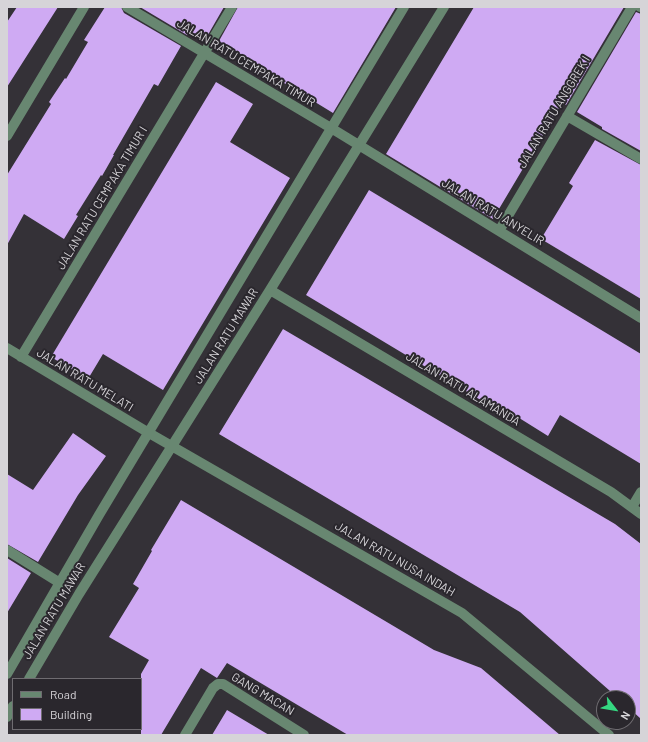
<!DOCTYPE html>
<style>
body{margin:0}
#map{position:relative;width:648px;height:742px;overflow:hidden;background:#343137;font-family:Barlow,sans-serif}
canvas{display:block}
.frame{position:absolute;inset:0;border:8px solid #d6d4d8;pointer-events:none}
.legend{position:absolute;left:12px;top:678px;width:130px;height:52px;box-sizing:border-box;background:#2a272d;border:1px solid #6f6c71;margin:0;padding:5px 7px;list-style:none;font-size:12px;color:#d6d4d8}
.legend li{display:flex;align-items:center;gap:8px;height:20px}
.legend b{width:20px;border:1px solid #6f6c71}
.north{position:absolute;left:596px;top:690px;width:40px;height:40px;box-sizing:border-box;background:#2a272d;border:1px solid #6f6c71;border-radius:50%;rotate:121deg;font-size:11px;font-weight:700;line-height:16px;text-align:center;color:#d6d4d8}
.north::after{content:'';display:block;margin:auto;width:14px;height:18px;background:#35d881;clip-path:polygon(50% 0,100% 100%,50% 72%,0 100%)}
</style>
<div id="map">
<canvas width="648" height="742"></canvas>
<div class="frame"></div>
<ul class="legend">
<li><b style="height:5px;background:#688771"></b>Road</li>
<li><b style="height:11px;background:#cfaaf3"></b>Building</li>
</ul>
<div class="north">N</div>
</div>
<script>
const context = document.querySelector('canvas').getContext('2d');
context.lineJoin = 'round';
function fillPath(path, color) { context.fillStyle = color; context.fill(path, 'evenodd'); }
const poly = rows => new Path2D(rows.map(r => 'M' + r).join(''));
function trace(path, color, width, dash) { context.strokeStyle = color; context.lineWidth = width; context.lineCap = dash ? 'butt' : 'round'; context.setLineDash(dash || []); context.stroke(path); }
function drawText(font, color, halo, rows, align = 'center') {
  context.font = font + ' Barlow,sans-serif'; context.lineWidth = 4; context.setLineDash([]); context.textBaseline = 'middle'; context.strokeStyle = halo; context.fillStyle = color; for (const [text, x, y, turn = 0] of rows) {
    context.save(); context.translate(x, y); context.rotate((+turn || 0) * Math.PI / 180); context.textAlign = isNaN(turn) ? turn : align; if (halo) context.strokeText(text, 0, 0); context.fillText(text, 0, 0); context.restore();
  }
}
fillPath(poly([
 [17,7,58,7,7,87,7,22],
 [105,7,121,7,124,13,181,46,158,86,154,84,113,155,114,155,102,176,101,175,76,215,78,216,64,239,24,214,7,245,7,175,51,104,49,102,65,78,66,79,88,42,84,40],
 [140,7,224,7,205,40,190,31,187,35],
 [238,7,396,7,333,113,284,83,286,81,219,41],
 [474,7,624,7,566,105,562,103,493,219,386,154],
 [636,12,641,14,641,151,602,129,602,127,577,112],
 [216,82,253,104,230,142,290,178,163,390,103,354,88,379,51,357],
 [595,140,641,165,641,299,541,239,573,186,569,183],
 [369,190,641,354,641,464,560,415,548,436,516,416,514,420,306,295],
 [283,329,615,524,641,544,641,719,628,707,628,698,618,698,520,612,219,434],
 [73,433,106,456,78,495,38,562,7,544,7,474,33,490],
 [181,500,434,650,481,668,560,735,348,735,227,663,217,678,201,668,161,735,141,735,141,674,149,660,109,637,139,588,133,584,152,551,151,550],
 [7,558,31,573,7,613],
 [227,710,269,735,212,735]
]), '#cfaaf3');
trace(poly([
 [127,7,331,128,641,318],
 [640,7,641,7],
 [567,116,641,159],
 [7,136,84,7],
 [499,231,632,7],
 [270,290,611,492,641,514],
 [7,348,149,433,462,613,609,735],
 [21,357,232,7],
 [632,507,641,492],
 [7,550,60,583],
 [7,674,99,515,404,7],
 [29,679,79,594,270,290,444,7],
 [7,717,13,706],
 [185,735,213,688,218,684,223,684,304,735]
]), '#688771', 10);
drawText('12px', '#d6d4d8', '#2a272d', [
 ["JALAN RATU CEMPAKA TIMUR",246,63,31],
 ["JALAN RATU ANGGREK I",554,112,-59],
 ["JALAN RATU CEMPAKA TIMUR I",102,198,-59],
 ["JALAN RATU ANYELIR",493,212,31],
 ["JALAN RATU MAWAR",226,336,-58],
 ["JALAN RATU MELATI",85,380,31],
 ["JALAN RATU ALAMANDA",463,389,31],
 ["JALAN RATU NUSA INDAH",395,559,30],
 ["JALAN RATU MAWAR",54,611,-59],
 ["GANG MACAN",263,694,31]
]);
</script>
